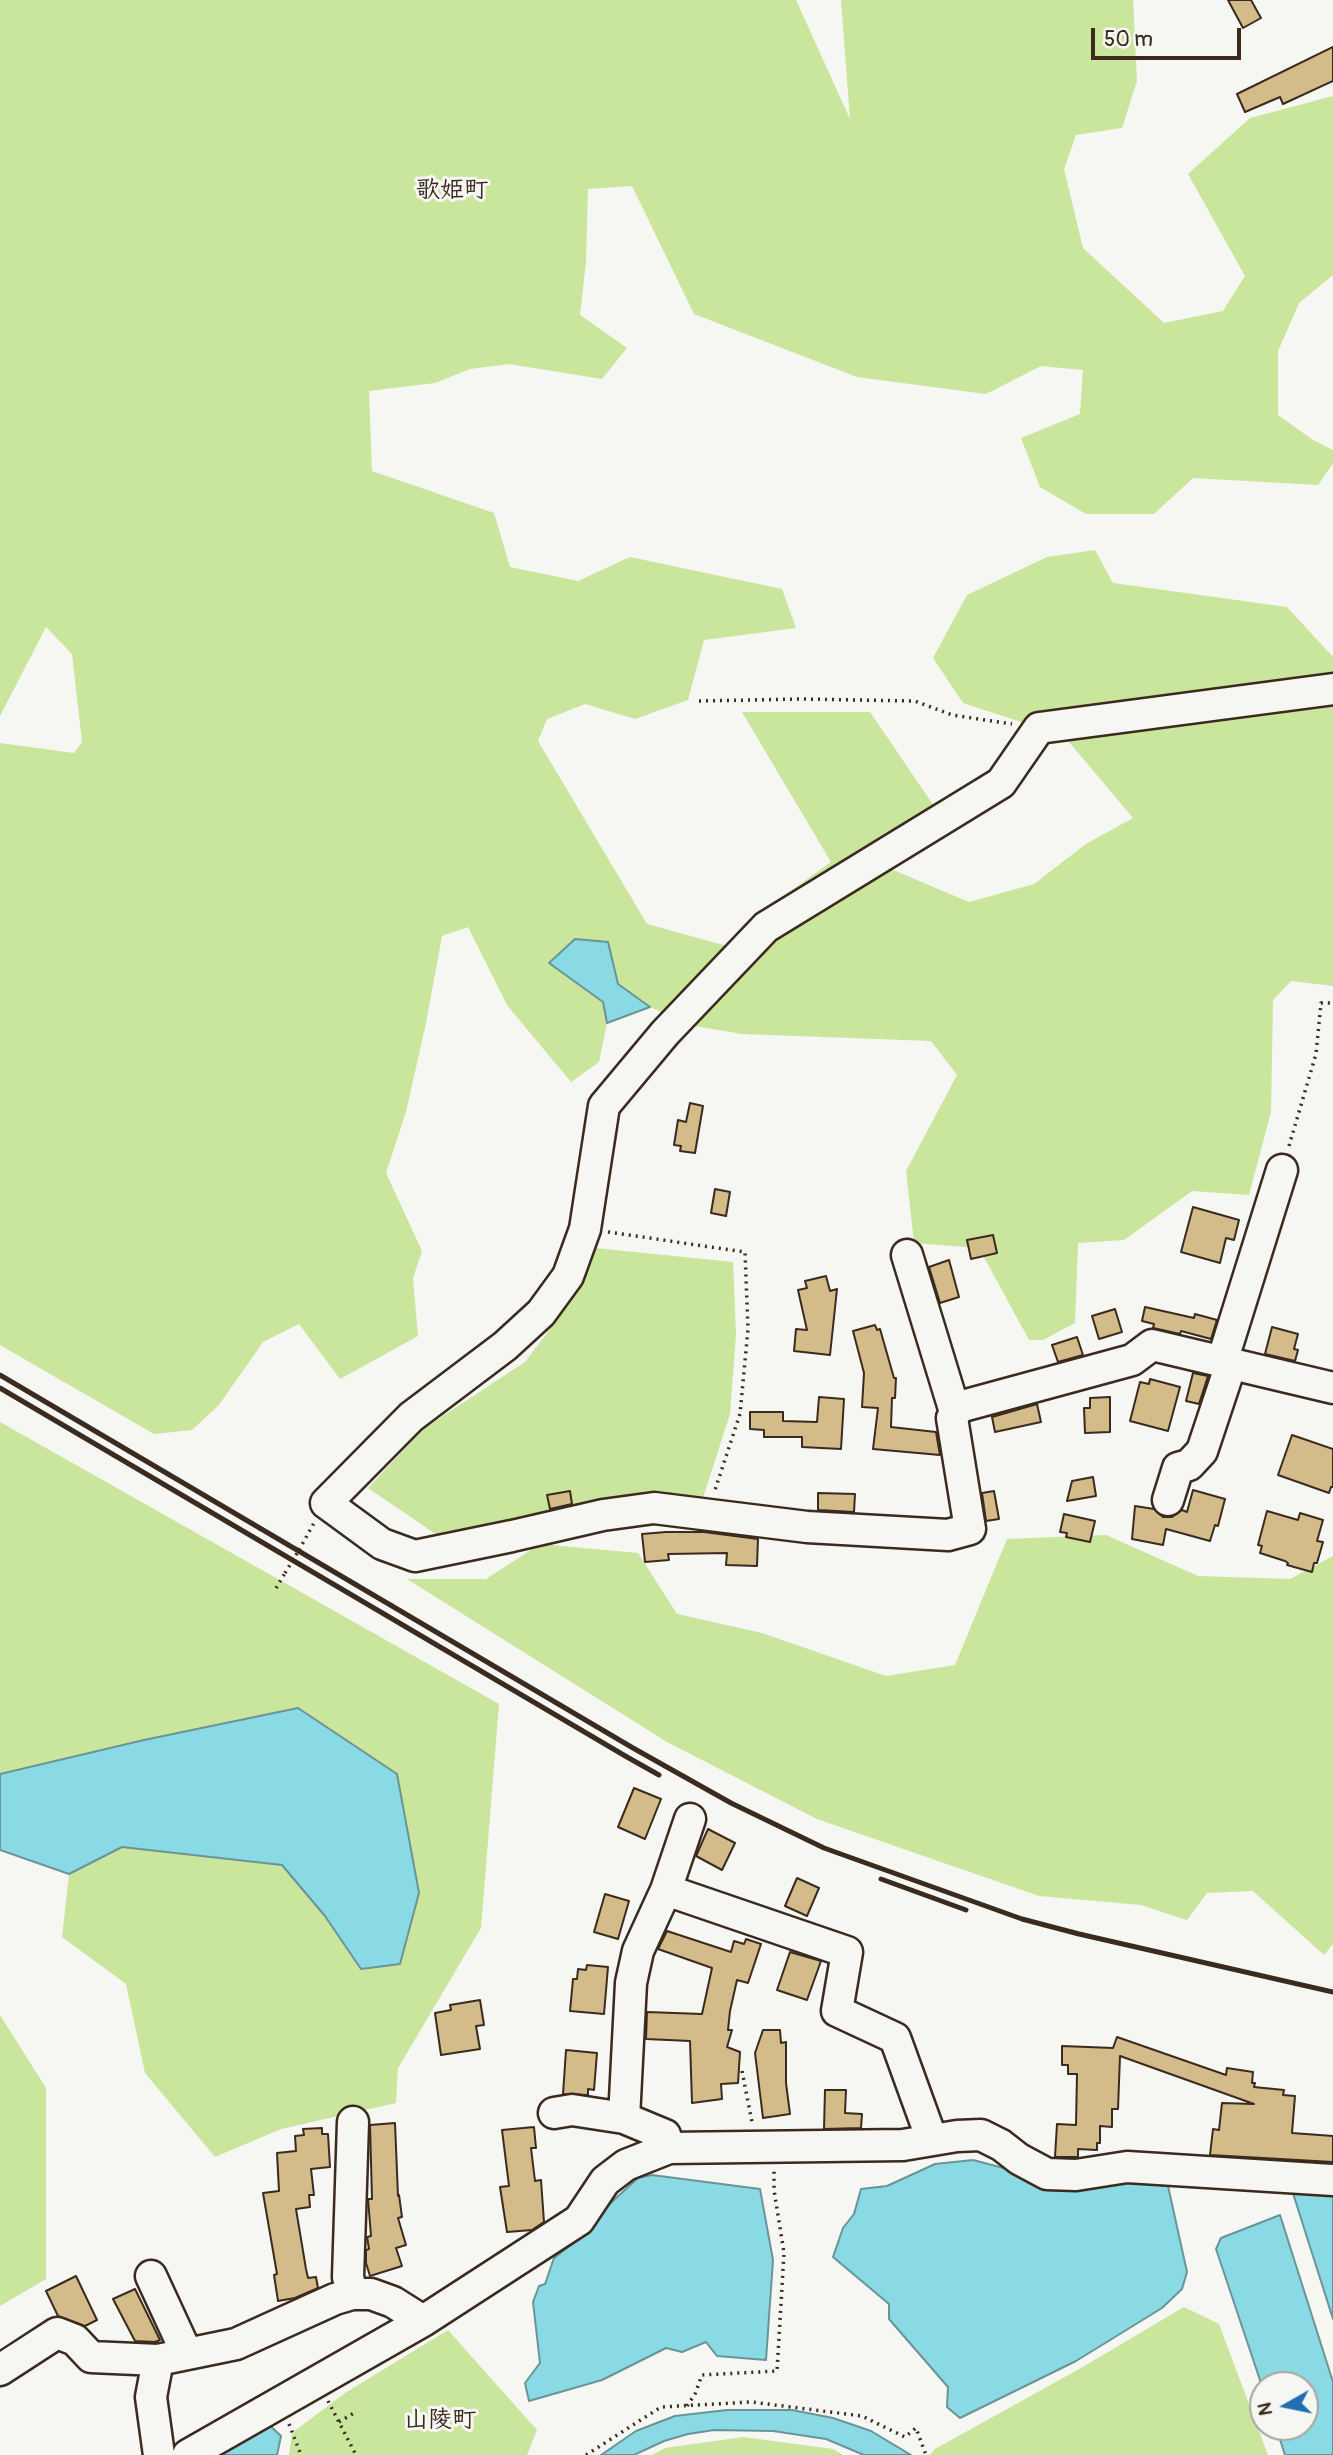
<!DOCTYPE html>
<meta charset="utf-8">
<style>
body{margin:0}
#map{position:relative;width:1333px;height:2455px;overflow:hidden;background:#f6f6f2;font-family:Pangolin,sans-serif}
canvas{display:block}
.north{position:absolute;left:1249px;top:2371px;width:70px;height:70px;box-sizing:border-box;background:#f6f6f2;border:2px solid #aba49d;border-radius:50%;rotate:261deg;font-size:19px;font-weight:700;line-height:28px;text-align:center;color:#3b2a1e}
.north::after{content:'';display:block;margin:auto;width:24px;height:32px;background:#1f6fb2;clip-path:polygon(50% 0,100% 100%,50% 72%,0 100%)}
.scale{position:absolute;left:1091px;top:28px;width:150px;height:32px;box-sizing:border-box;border:4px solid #3b2a1e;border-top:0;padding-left:9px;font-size:21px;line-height:24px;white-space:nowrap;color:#3b2a1e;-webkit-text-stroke:5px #f6f6f2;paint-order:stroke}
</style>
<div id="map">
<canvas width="1333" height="2455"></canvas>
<div class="north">N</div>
<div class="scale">50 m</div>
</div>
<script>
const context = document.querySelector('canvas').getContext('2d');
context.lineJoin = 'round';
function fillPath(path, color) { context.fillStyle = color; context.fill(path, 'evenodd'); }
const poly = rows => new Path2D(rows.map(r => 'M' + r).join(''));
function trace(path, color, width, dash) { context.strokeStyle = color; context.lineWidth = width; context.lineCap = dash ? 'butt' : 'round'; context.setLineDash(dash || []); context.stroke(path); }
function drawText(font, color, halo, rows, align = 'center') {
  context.font = font + ' Pangolin,"Klee One",sans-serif'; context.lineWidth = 6; context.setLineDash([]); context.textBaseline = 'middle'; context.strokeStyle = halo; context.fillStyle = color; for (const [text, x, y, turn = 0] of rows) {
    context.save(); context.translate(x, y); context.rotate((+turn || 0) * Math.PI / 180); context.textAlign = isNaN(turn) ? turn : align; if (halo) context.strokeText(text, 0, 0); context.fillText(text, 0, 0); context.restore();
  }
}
fillPath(poly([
 [0,0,796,0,850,119,841,0,1133,0,1137,81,1122,128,1076,135,1064,169,1083,248,1164,323,1223,311,1245,276,1188,174,1250,118,1333,96,1333,275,1299,303,1278,351,1278,415,1313,440,1333,450,1333,463,1318,485,1193,478,1154,514,1086,514,1040,487,1021,438,1080,414,1083,370,1041,366,986,394,857,377,694,314,632,186,588,189,586,261,580,315,627,348,602,379,509,364,470,369,435,383,369,391,372,471,494,513,510,567,578,581,630,557,782,589,796,628,704,640,688,700,635,719,585,704,547,719,538,741,647,924,738,949,757,915,831,862,742,712,870,712,936,809,886,867,969,902,1034,884,1086,844,1133,818,1064,736,963,703,933,658,967,595,1047,557,1095,550,1113,583,1287,607,1333,657,1333,986,1291,981,1273,1000,1271,1112,1249,1195,1192,1191,1124,1240,1078,1243,1075,1323,1043,1340,1029,1340,979,1248,914,1243,906,1171,957,1075,931,1041,742,1034,695,1026,650,1007,618,984,608,942,587,992,603,1002,607,1023,599,1062,571,1082,507,1005,468,927,442,936,426,1023,406,1112,386,1173,422,1251,413,1278,418,1336,340,1379,299,1324,263,1342,219,1405,192,1430,154,1434,0,1345,0,743,74,753,82,742,72,654,46,627,0,716],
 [595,1248,733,1262,736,1334,730,1414,702,1501,648,1491,443,1539,368,1488,423,1429,525,1362,575,1296],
 [0,1422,499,1704,481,1928,398,2068,396,2103,281,2129,215,2157,145,2073,126,1984,62,1937,69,1874,122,1847,282,1865,325,1916,361,1969,400,1964,144,1740,0,1774],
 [1106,1535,1198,1576,1290,1579,1333,1556,1333,1944,1324,1955,1253,1891,1207,1893,1187,1920,1141,1905,1039,1896,817,1819,667,1742,407,1579,486,1579,540,1544,638,1553,677,1614,762,1633,886,1676,955,1665,1007,1539],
 [0,2015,46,2088,46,2279,0,2306],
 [1184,2307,1219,2324,1268,2455,930,2455,935,2449,1081,2368],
 [448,2330,537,2430,527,2455,289,2455,292,2433,345,2393],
 [743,2437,833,2449,843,2455,652,2455,665,2448]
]), '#cae59c');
const water = poly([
 [575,939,608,942,618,984,650,1007,607,1023,603,1002,549,963,575,939],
 [298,1708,397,1774,419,1893,400,1964,361,1969,325,1916,282,1865,122,1847,69,1874,0,1850,0,1774,144,1740,298,1708],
 [973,2160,1034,2176,1166,2177,1187,2272,1182,2289,1162,2308,1076,2361,960,2418,947,2407,948,2387,889,2319,889,2304,833,2257,843,2228,854,2214,861,2189,887,2186,935,2164,973,2160],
 [652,2175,760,2189,773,2260,766,2360,717,2356,706,2342,682,2352,666,2348,602,2380,529,2401,525,2383,540,2363,533,2302,539,2286,545,2284,554,2258,589,2231,604,2209,638,2178,652,2175],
 [1291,2187,1333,2188,1333,2319,1291,2187],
 [1280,2215,1333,2382,1333,2455,1285,2455,1276,2427,1305,2427,1305,2385,1263,2385,1263,2389,1216,2249,1221,2238,1280,2215],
 [727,2410,792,2410,833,2418,871,2431,911,2455,864,2455,826,2439,773,2431,714,2430,688,2434,664,2441,634,2455,601,2455,636,2431,675,2416,727,2410],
 [264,2420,281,2436,277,2455,203,2455,264,2420]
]);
fillPath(water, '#8adae6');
trace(water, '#6a9496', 2);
const building = poly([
 [1228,0,1251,0,1261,18,1243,28,1228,0],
 [1333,47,1333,81,1283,104,1280,97,1245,112,1237,94,1333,47],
 [690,1103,703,1106,695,1153,680,1151,681,1146,674,1145,678,1120,686,1122,690,1103],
 [715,1189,730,1192,726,1216,711,1213,715,1189],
 [1193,1207,1239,1220,1234,1240,1226,1238,1220,1263,1181,1252,1193,1207],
 [993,1235,997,1253,971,1259,967,1240,993,1235],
 [949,1260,959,1297,940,1303,929,1267,949,1260],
 [826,1276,830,1291,837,1289,830,1355,794,1351,796,1329,807,1330,798,1290,807,1288,805,1281,826,1276],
 [1145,1307,1194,1318,1195,1314,1217,1320,1211,1339,1181,1331,1180,1334,1153,1328,1154,1324,1142,1321,1145,1307],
 [1115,1309,1122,1332,1099,1339,1092,1316,1115,1309],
 [875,1325,877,1330,880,1329,894,1378,896,1378,895,1398,892,1398,891,1427,936,1432,940,1455,873,1449,878,1408,862,1407,864,1373,853,1331,875,1325],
 [1272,1327,1298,1334,1294,1349,1298,1350,1295,1361,1265,1354,1272,1327],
 [1077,1337,1083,1355,1058,1362,1052,1345,1077,1337],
 [1193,1373,1208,1376,1199,1404,1186,1401,1193,1373],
 [1150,1379,1180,1387,1168,1431,1130,1421,1140,1382,1149,1384,1150,1379],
 [819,1397,844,1399,841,1449,802,1447,802,1437,764,1437,764,1430,750,1429,750,1412,783,1412,783,1421,817,1422,819,1397],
 [1110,1397,1110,1432,1085,1433,1084,1408,1090,1408,1090,1398,1110,1397],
 [1037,1404,1041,1422,995,1432,992,1417,1037,1404],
 [1292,1435,1333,1449,1333,1487,1331,1487,1329,1493,1278,1475,1292,1435],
 [1093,1477,1096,1496,1067,1501,1072,1481,1093,1477],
 [1193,1490,1225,1499,1218,1526,1215,1525,1210,1541,1166,1529,1163,1545,1132,1539,1135,1506,1154,1509,1163,1517,1172,1517,1182,1510,1187,1512,1193,1490],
 [570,1491,572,1504,550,1509,547,1495,570,1491],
 [994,1491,999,1519,986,1521,982,1493,994,1491],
 [818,1493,855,1494,854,1512,818,1510,818,1493],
 [1267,1511,1298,1520,1300,1513,1323,1520,1317,1541,1323,1542,1317,1563,1314,1563,1312,1572,1287,1565,1288,1563,1285,1561,1260,1553,1262,1546,1258,1545,1267,1511],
 [1064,1514,1095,1521,1090,1542,1066,1537,1067,1533,1060,1532,1064,1514],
 [666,1532,704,1532,758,1539,757,1566,726,1565,727,1553,668,1554,669,1560,645,1562,642,1534,666,1532],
 [634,1788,661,1799,645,1839,618,1827,634,1788],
 [708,1829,735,1843,722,1870,696,1856,708,1829],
 [797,1878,819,1888,807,1916,785,1906,797,1878],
 [605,1894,629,1901,618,1939,594,1932,605,1894],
 [667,1931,731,1952,734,1941,744,1944,746,1939,761,1944,748,1983,737,1980,730,2011,728,2030,732,2030,727,2047,740,2052,738,2083,721,2084,722,2099,692,2103,690,2041,646,2039,647,2012,702,2014,712,1968,658,1949,667,1931],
 [790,1952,821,1961,807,2000,777,1990,790,1952],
 [587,1965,608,1967,604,2014,570,2011,573,1979,577,1979,578,1969,586,1970,587,1965],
 [480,2000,484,2025,476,2026,480,2049,441,2055,435,2013,451,2010,450,2005,480,2000],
 [763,2030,780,2030,781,2043,786,2042,786,2083,790,2114,763,2118,755,2053,763,2030],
 [1117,2037,1226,2075,1227,2068,1253,2072,1252,2083,1255,2083,1254,2087,1284,2090,1283,2095,1295,2096,1292,2133,1333,2136,1333,2162,1210,2155,1213,2129,1219,2130,1222,2103,1254,2104,1120,2056,1118,2109,1112,2109,1112,2127,1100,2126,1100,2143,1097,2143,1097,2150,1078,2149,1078,2157,1055,2157,1057,2124,1076,2125,1077,2074,1068,2074,1068,2065,1062,2065,1062,2046,1113,2048,1117,2037],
 [566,2050,597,2053,594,2090,588,2089,588,2095,563,2094,566,2050],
 [825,2090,846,2090,845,2113,862,2114,861,2128,824,2129,825,2090],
 [395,2123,398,2196,399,2195,402,2217,398,2218,406,2245,396,2248,402,2266,370,2276,366,2263,366,2250,369,2249,367,2237,371,2236,368,2199,372,2199,370,2125,395,2123],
 [534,2127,536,2148,531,2148,535,2181,541,2180,544,2222,532,2230,507,2232,500,2187,509,2186,502,2130,534,2127],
 [322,2128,322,2134,328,2134,330,2167,311,2169,314,2195,309,2195,310,2207,296,2209,306,2269,308,2278,316,2277,318,2288,295,2298,278,2301,274,2275,277,2274,263,2193,279,2191,277,2153,296,2151,295,2136,304,2135,303,2129,322,2128],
 [76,2276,97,2320,85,2326,58,2316,46,2291,76,2276],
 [135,2289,160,2340,155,2342,135,2341,113,2299,135,2289]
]);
fillPath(building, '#d3bb8a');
trace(building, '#3b2a1e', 2);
const minor = poly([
 [1333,689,1039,728,1001,783,766,927,665,1033,604,1106,585,1229,568,1276,541,1313,505,1346,411,1417,326,1503,382,1544,415,1556,512,1536,603,1515,654,1508,807,1527,948,1535,970,1529,952,1418,959,1407,1132,1360,1152,1345,1333,1388],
 [907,1255,955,1412],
 [1222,1362,1282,1170],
 [1168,1500,1178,1468,1189,1465,1202,1451,1231,1364],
 [666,1890,847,1952,837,2011,895,2038,932,2140],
 [554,2113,572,2110,624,2118,665,2135,669,2148],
 [624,2118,631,1983,638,1951,666,1890,690,1819],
 [151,2276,187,2354],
 [352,2294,348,2277,353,2122],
 [158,2360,151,2397,159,2455],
 [0,2370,57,2333,75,2340,91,2357,158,2360,236,2344,335,2299,352,2294,371,2294,393,2302,423,2321],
 [188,2455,423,2321,579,2220,605,2181,626,2165,669,2148,903,2145,957,2136,981,2135,1001,2145,1019,2159,1047,2174,1076,2175,1127,2167,1333,2180]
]);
trace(minor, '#3b2a1e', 35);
trace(poly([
 [699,701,801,699,915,701,952,715,1012,724],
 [1289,1146,1316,1054,1321,1003,1333,1003],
 [608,1232,745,1252,748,1329,740,1414,714,1493],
 [299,1550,314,1523],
 [276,1588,285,1573],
 [742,2071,752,2122],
 [328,2401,356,2455],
 [687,2406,695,2394,702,2375,777,2371,784,2253,774,2190,774,2169],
 [339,2422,354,2413],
 [289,2424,301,2455],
 [586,2455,661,2407,751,2402,862,2416,905,2437,916,2428,926,2455]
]), '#3b2a1e', 3.5, [2, 5]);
trace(minor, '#f6f6f2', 30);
trace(poly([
 [0,1375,633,1748,731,1803,824,1848,1022,1919,1079,1934,1333,1992],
 [0,1388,627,1757,659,1775],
 [881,1879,966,1910]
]), '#3b2a1e', 5);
trace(poly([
 [285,1573,299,1550]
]), '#3b2a1e', 3.5, [2, 5]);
drawText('bold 24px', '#3b2a1e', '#f6f6f2', [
 ["歌姫町",452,191],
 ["山陵町",440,2421]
]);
</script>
